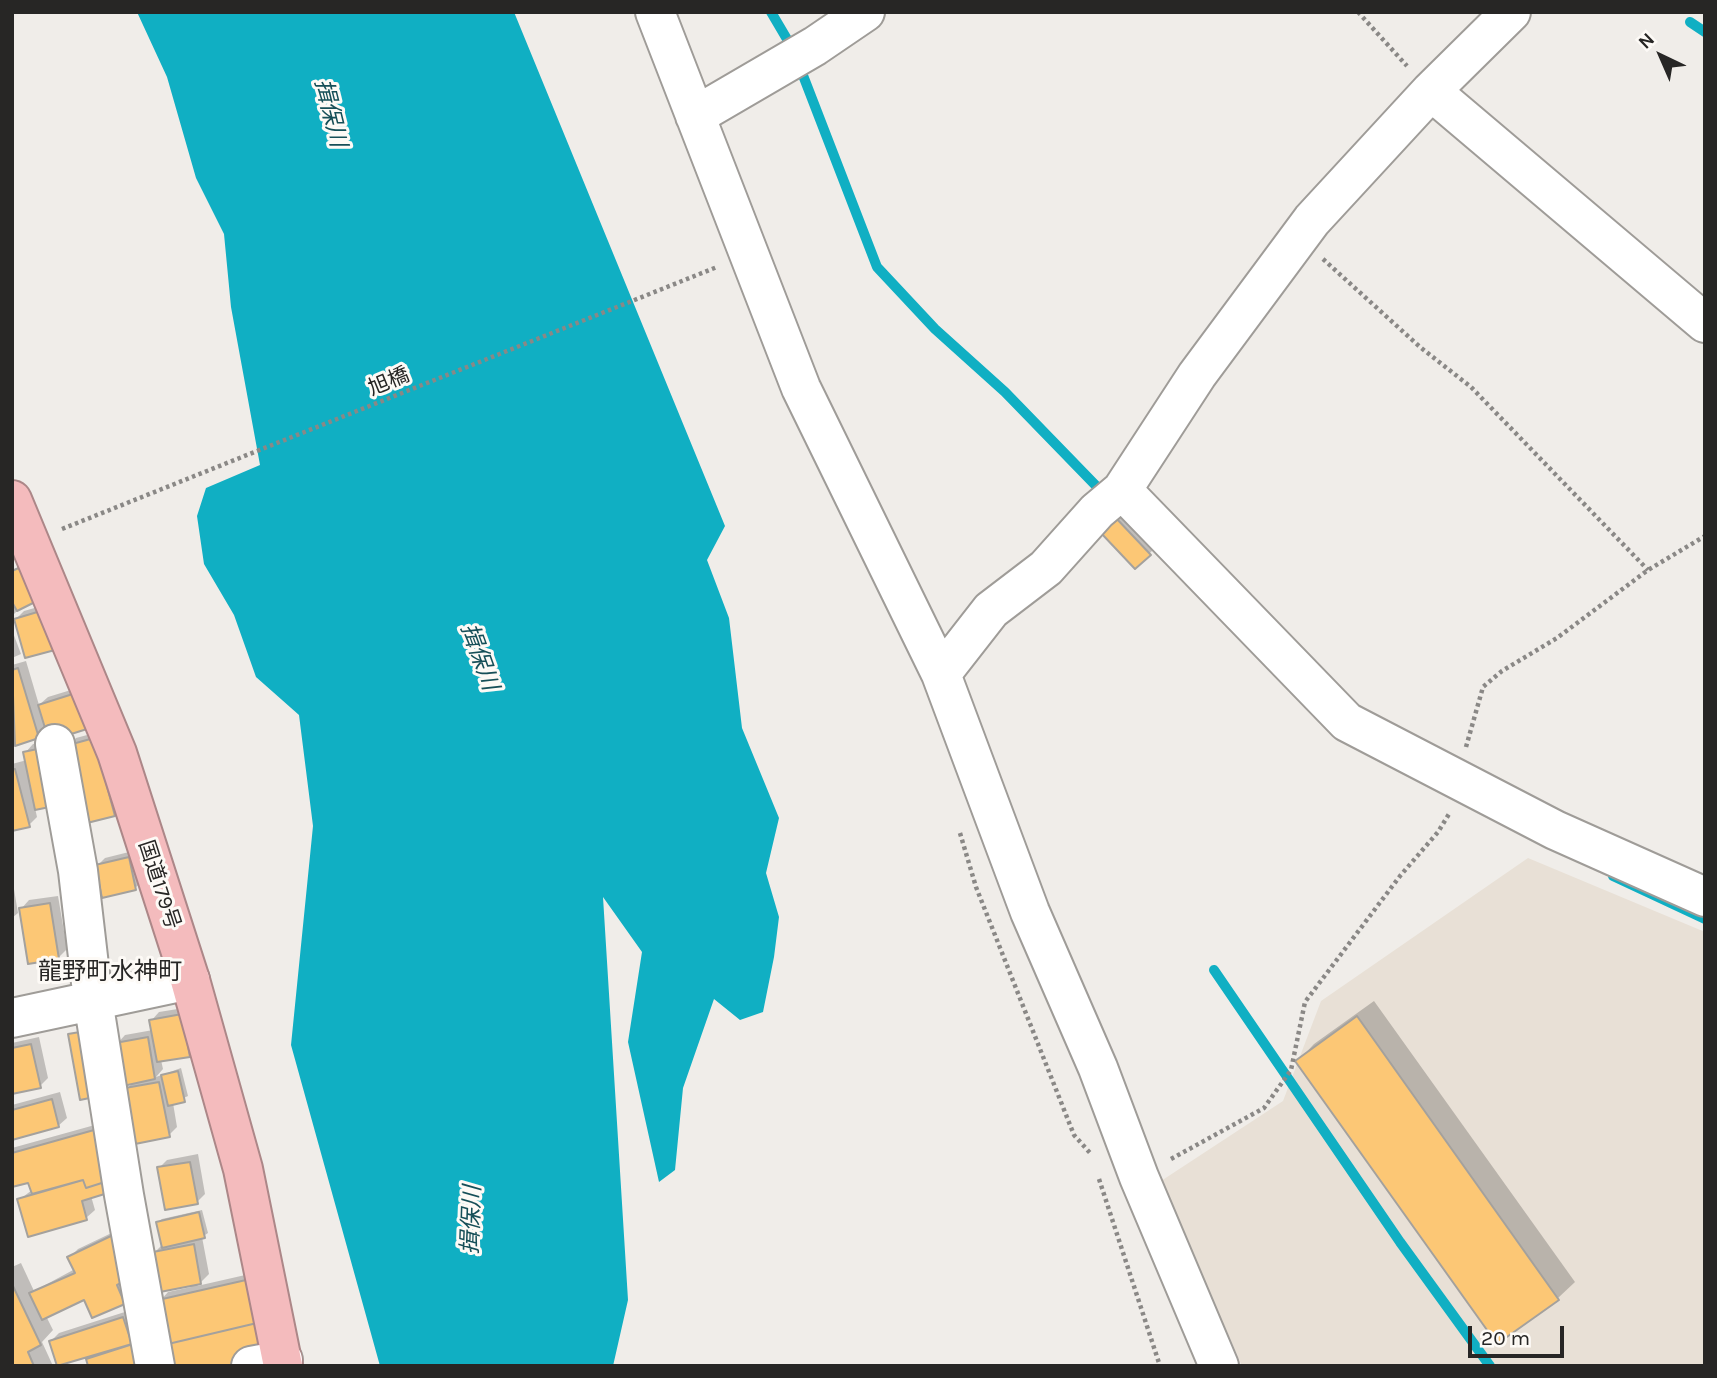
<!DOCTYPE html>
<meta charset="utf-8">
<style>
body{margin:0}
#map{position:relative;width:1717px;height:1378px;overflow:hidden;background:#f0ede9;font-family:Karla,sans-serif}
canvas{display:block}
.frame{position:absolute;inset:0;border:14px solid #272625;pointer-events:none}
.north{position:absolute;left:1626px;top:21px;width:70px;height:70px;-webkit-text-stroke:5px #fdfaf6;paint-order:stroke;rotate:316deg;font-size:19px;font-weight:700;line-height:28px;text-align:center;color:#272625}
.north::after{content:'';display:block;margin:auto;width:24px;height:32px;background:#272625;clip-path:polygon(50% 0,100% 100%,50% 72%,0 100%)}
.scale{position:absolute;left:1468px;top:1326px;width:96px;height:32px;box-sizing:border-box;border:4px solid #272625;border-top:0;padding-left:9px;font-size:21px;line-height:24px;white-space:nowrap;color:#272625;-webkit-text-stroke:5px #fdfaf6;paint-order:stroke}
</style>
<div id="map">
<canvas width="1717" height="1378"></canvas>
<div class="frame"></div>
<div class="north">N</div>
<div class="scale">20 m</div>
</div>
<script>
const context = document.querySelector('canvas').getContext('2d');
context.lineJoin = 'round';
function fillPath(path, color) { context.fillStyle = color; context.fill(path, 'evenodd'); }
const poly = rows => new Path2D(rows.map(r => 'M' + r).join(''));
function trace(path, color, width, dash) { context.strokeStyle = color; context.lineWidth = width; context.lineCap = dash ? 'butt' : 'round'; context.setLineDash(dash || []); context.stroke(path); }
function drawText(font, color, halo, rows, align = 'center') {
  context.font = font + ' Karla,"Noto Sans JP",sans-serif'; context.lineWidth = 6; context.setLineDash([]); context.textBaseline = 'middle'; context.strokeStyle = halo; context.fillStyle = color; for (const [text, x, y, turn = 0] of rows) {
    context.save(); context.translate(x, y); context.rotate((+turn || 0) * Math.PI / 180); context.textAlign = isNaN(turn) ? turn : align; if (halo) context.strokeText(text, 0, 0); context.fillText(text, 0, 0); context.restore();
  }
}
fillPath(poly([
 [1528,858,1705,932,1705,1366,1242,1366,1161,1181,1283,1101,1321,1001]
]), '#e8e0d6');
fillPath(poly([
 [137,12,514,12,725,526,707,560,729,618,742,728,779,818,766,873,779,917,774,957,763,1012,740,1020,714,999,683,1088,675,1170,659,1182,628,1042,642,952,603,897,628,1300,613,1366,380,1366,291,1045,313,826,299,715,256,677,234,615,204,564,197,516,206,488,260,465,231,307,224,234,196,178,167,77]
]), '#10afc3');
fillPath(poly([
 [1120,515,1153,550,1135,567,1102,532],
 [25,564,19,609,13,615,12,570],
 [52,603,26,656,16,619,24,611],
 [12,630,21,654,12,658],
 [26,661,39,705,48,697,84,686,60,736,35,808,37,817,29,825,12,829,12,764,27,760,25,753,33,744,50,741,38,736,16,743,12,732,12,665],
 [102,731,123,806,114,814,88,821,67,747,76,738],
 [137,850,144,880,135,888,97,866,105,858],
 [12,877,18,913,12,918],
 [58,896,67,949,58,958,21,909,29,900],
 [1374,1001,1575,1282,1558,1298,1298,1061,1314,1044],
 [190,1007,197,1047,189,1055,161,1060,163,1069,156,1077,181,1068,188,1096,173,1103,177,1127,169,1135,126,1089,134,1082,117,1044,125,1035,153,1030,151,1021,159,1012],
 [39,1037,48,1078,40,1086,12,1093,12,1043],
 [60,1092,67,1118,58,1126,12,1138,12,1105],
 [102,1123,91,1196,95,1210,86,1218,29,1235,19,1200,32,1190,30,1180,12,1185,12,1148],
 [198,1154,205,1194,197,1202,159,1168,167,1160],
 [202,1210,208,1233,202,1237,209,1274,197,1286,254,1273,270,1348,160,1301,168,1292,191,1287,155,1252,163,1244,158,1222,162,1219],
 [122,1228,124,1302,85,1298,46,1316,53,1330,42,1342,53,1366,12,1366,12,1267,21,1263,34,1291,75,1269,70,1257,78,1249],
 [131,1310,153,1366,88,1359,94,1354,51,1341,59,1333]
]), '#0003');
trace(poly([
 [771,12,794,51],
 [1690,22,1705,32],
 [799,65,877,267,935,329,1005,392,1104,494],
 [1613,876,1705,919],
 [1214,970,1400,1242,1490,1366]
]), '#10afc3', 10);
const building = poly([
 [1115,517,1151,555,1135,569,1100,532,1115,517],
 [21,567,37,601,17,611,12,602,12,571,21,567],
 [44,610,55,650,25,658,14,619,44,610],
 [18,668,39,738,15,746,12,670,18,668],
 [76,693,87,729,49,741,38,705,76,693],
 [94,738,115,816,87,823,65,746,94,738],
 [52,746,64,804,35,810,23,752,52,746],
 [12,769,15,769,30,827,12,831,12,769],
 [129,857,136,890,102,898,95,865,129,857],
 [50,903,59,959,28,964,19,908,50,903],
 [182,1014,190,1057,157,1062,149,1020,182,1014],
 [1357,1016,1559,1300,1497,1344,1295,1061,1357,1016],
 [92,1030,104,1095,80,1100,68,1034,92,1030],
 [148,1037,155,1079,123,1086,115,1043,148,1037],
 [31,1044,41,1088,12,1094,12,1048,31,1044],
 [178,1071,185,1102,168,1106,161,1075,178,1071],
 [159,1082,170,1137,135,1144,125,1088,159,1082],
 [52,1099,59,1127,12,1140,12,1110,52,1099],
 [94,1130,108,1181,86,1188,83,1180,32,1194,28,1183,12,1187,12,1153,94,1130],
 [190,1162,198,1204,165,1210,157,1167,190,1162],
 [83,1180,86,1188,108,1181,111,1192,82,1201,87,1220,28,1237,17,1199,83,1180],
 [199,1212,205,1238,162,1248,156,1222,199,1212],
 [113,1235,123,1282,117,1285,125,1304,92,1318,84,1300,42,1320,29,1293,75,1273,67,1257,113,1235],
 [194,1244,201,1284,160,1292,153,1252,194,1244],
 [246,1280,257,1323,168,1344,158,1300,246,1280],
 [12,1284,41,1345,28,1352,34,1366,12,1366,12,1284],
 [123,1317,132,1344,57,1366,49,1341,123,1317],
 [257,1323,263,1358,227,1366,174,1366,168,1344,257,1323],
 [136,1343,142,1366,88,1366,86,1359,136,1343]
]);
fillPath(building, '#fcc775');
trace(building, '#a4a19d', 2);
const minor = poly([
 [655,12,801,388,941,674,1030,912,1098,1068,1139,1177,1219,1366],
 [1431,91,1705,323],
 [695,116,815,46,865,12],
 [1122,490,1347,722,1555,830,1705,897],
 [941,674,991,610,1046,568,1097,511,1122,490,1197,375,1312,220,1431,91,1511,12],
 [55,744,78,871,93,1000,124,1195,155,1366],
 [12,1018,190,980],
 [251,1366,283,1360]
]);
const highway = poly([
 [12,500,117,753,190,980,243,1169,283,1366]
]);
trace(minor, '#9f9c98', 42);
trace(highway, '#ac8788', 42);
trace(poly([
 [1358,12,1407,66],
 [1323,259,1420,347,1471,387,1648,570],
 [62,529,717,267],
 [1466,747,1483,687,1502,671,1557,638,1648,570,1705,536],
 [960,833,976,887,1074,1135,1091,1154],
 [1171,1159,1264,1108,1291,1070,1305,1002,1400,876,1438,832,1449,814],
 [1099,1179,1160,1366]
]), '#8a8886', 4.5, [3.5, 3.5]);
trace(minor, '#fff', 38);
trace(highway, '#f4bbbd', 38);
drawText('21px', '#272625', '#fdfaf6', [
 ["旭橋",389,382,-22],
 ["国道179号",159,885,72]
]);
drawText('italic 23px', '#164f58', '#fdfaf6', [
 ["揖保川",330,113,76],
 ["揖保川",479,657,70],
 ["揖保川",472,1220,-88]
]);
drawText('24px', '#272625', '#fdfaf6', [
 ["龍野町水神町",110,972]
]);
</script>
